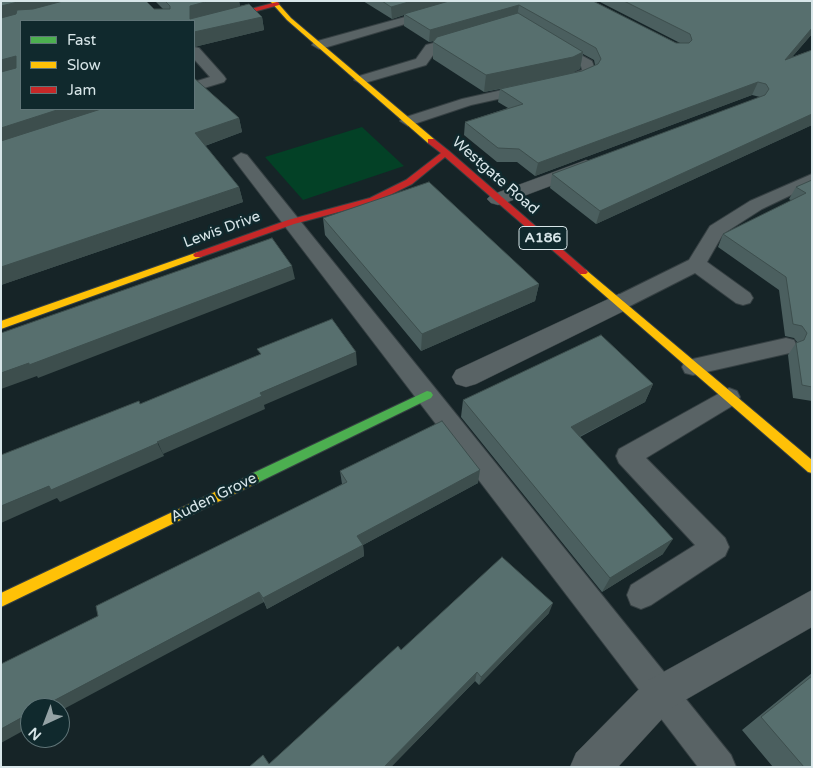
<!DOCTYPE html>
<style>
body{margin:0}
#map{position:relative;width:813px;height:768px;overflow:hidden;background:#162427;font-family:"Varela Round",sans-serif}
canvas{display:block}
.frame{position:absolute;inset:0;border:2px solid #d8e6e9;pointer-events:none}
.legend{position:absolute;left:20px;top:20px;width:175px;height:90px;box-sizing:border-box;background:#10292d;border:1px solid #607578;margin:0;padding:6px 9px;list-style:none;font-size:15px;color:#d8e6e9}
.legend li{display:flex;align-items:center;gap:10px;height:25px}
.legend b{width:25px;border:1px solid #607578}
.north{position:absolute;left:20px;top:698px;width:50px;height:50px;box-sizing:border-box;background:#10292d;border:1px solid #607578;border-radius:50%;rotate:223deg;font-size:14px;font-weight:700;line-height:20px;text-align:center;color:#d8e6e9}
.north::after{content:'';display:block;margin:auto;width:18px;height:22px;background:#94a2a5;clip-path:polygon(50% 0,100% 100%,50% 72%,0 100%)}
</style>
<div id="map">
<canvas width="813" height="768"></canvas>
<div class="frame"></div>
<ul class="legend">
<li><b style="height:6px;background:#4caf50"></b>Fast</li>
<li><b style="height:6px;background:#ffc107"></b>Slow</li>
<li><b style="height:6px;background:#c62828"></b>Jam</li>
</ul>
<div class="north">N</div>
</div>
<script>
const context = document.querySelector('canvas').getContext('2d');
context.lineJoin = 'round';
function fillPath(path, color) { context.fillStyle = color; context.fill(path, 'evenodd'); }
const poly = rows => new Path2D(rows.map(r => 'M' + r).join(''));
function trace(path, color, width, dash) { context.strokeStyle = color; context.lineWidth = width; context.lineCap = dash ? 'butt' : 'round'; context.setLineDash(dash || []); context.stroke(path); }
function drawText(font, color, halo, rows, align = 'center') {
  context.font = font + ' "Varela Round",sans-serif'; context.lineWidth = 5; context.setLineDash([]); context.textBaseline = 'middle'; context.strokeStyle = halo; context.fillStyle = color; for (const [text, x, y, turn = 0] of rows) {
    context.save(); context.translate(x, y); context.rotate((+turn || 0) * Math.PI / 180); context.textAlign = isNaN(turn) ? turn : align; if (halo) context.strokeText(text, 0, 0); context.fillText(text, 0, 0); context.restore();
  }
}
fillPath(poly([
 [362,127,404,166,303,200,265,157]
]), '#034126');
const lane = poly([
 [463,1,483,1,324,48,319,49,312,45,314,42,463,1],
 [463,35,468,36,469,39,468,42,436,51,426,65,361,84,354,80,356,77,416,59,426,45,463,35],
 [555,41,592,61,596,72,594,75,568,84,558,84,556,81,558,78,582,70,581,66,550,48,548,45,550,42,555,41],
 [194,47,199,48,224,76,226,79,224,82,194,91,194,82,210,77,194,59,194,47],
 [529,84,536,88,534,91,471,105,408,126,400,121,403,118,462,99,529,84],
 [241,153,247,155,731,755,736,767,698,767,235,161,233,158,241,153],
 [812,174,812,185,762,209,723,234,707,262,750,293,753,298,750,303,743,305,736,303,695,273,626,308,619,310,612,308,609,303,612,298,689,260,710,226,750,201,812,174],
 [786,338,794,340,797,346,794,352,693,375,685,373,682,367,685,361,693,359,786,338],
 [729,388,737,391,740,397,737,403,646,458,725,538,729,547,725,556,651,605,641,609,631,605,627,595,631,585,695,545,619,463,616,456,619,449,729,388]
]);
const street = poly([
 [586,160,593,162,596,166,593,170,505,203,498,205,491,203,487,199,491,195,586,160],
 [619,294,628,297,631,303,628,309,476,384,466,387,456,384,452,377,456,370,619,294],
 [812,590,812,627,673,707,618,767,570,767,576,753,647,681,812,590]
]);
const fast = poly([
 [427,391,431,392,433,395,431,398,257,483,253,484,249,483,247,479,249,475,427,391]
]);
const slow = poly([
 [270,1,276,1,291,18,434,139,434,143,428,143,287,20,270,1],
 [198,252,203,255,201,257,1,329,1,321,198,252],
 [583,269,586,270,812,460,812,473,808,472,580,274,578,272,583,269],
 [253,474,257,475,259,479,257,483,1,607,1,593,253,474]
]);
const jam = poly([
 [277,2,279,3,279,5,194,28,194,24,277,2],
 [428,139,434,139,449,151,586,270,588,272,586,274,580,274,445,157,412,184,376,202,294,224,201,257,195,257,193,255,195,253,288,220,370,198,406,180,441,153,428,143,428,139]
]);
trace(lane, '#364043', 2);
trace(street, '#364043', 1);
trace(fast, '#364043', 2);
trace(slow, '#364043', 2);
trace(jam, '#364043', 2);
fillPath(lane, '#596365');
fillPath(street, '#596365');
fillPath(fast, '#4caf50');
fillPath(slow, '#ffc107');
fillPath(jam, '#c62828');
fillPath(poly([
 [1,1,146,1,154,9,163,9,155,1,239,1,240,6,249,4,262,17,264,30,194,47,194,21,21,21,21,109,194,109,194,78,239,118,242,132,205,146,239,187,243,202,1,285],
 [363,1,593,1,676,43,680,43,598,1,812,1,812,34,792,57,812,50,812,125,596,224,550,188,552,174,760,97,752,95,535,176,517,162,497,162,464,135,465,122,508,108,498,102,500,89,484,92,433,59,433,42,434,41,429,42,404,26,404,15,392,19],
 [583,54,594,60,595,65,582,71,571,73,580,69],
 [812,180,812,401,793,398,788,355,796,343,797,342,794,338,785,336,779,290,718,247,723,234,792,201,789,199,796,187],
 [323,218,539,284,535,301,421,351,325,235],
 [653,384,645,402,580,437,663,554,602,592,461,417,463,400],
 [340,471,478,483,363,545,364,556,267,609,264,602,98,616,342,484],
 [549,613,479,685,475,681,391,767,249,767,270,764,401,650],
 [812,673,812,767,773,767,742,730]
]), '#4b5f5f');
fillPath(poly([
 [22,1,78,1,1,21,1,6],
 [209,1,239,1,240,7,190,19,190,6],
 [412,1,455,1,404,14,404,15,392,19,391,7],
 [519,5,517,17,429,42,430,30],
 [262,17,264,30,194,47,194,32],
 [812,28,812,34,779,72,785,60],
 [583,52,580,69,569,74,484,92,486,75],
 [16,56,21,67,1,75,1,60],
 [758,82,752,95,535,176,538,163],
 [60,109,110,109,1,145,1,128],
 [812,114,812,125,596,224,600,211],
 [239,118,242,132,199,148,195,133],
 [239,187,243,202,1,285,1,267],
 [292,266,295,279,38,378,37,376,1,389,1,373],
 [539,284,535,301,421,351,422,334],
 [356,352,357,365,264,405,265,409,163,454,157,442,260,393],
 [653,384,645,402,565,444,571,427],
 [158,443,164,456,60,502,57,498,1,523,1,506,49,486],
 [480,470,478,483,363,545,364,556,267,609,263,598,357,536],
 [673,539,663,554,602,592,610,578],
 [259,592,264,602,60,711,60,708,40,708],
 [553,603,549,613,479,685,481,677],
 [477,672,475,681,391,767,384,767],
 [30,713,30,727,1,743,1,729]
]), '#3d4e4d');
const building = poly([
 [1,1,22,1,1,6,1,1],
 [63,1,146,1,154,9,170,9,170,6,165,1,209,1,190,6,190,19,249,4,262,17,194,32,194,21,21,21,21,109,60,109,1,128,1,72,16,68,16,56,1,60,1,18,16,14,17,10,33,9,63,1],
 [382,1,412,1,391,7,382,1],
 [449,1,593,1,676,43,689,43,692,40,690,34,624,1,812,1,812,28,785,60,812,50,812,114,600,211,552,174,765,95,769,89,766,84,758,82,538,163,519,149,498,148,465,122,523,104,500,89,582,71,598,64,601,59,596,48,519,5,430,30,404,14,449,1],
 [518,13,583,52,573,57,486,75,433,42,437,37,518,13],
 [194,78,239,118,195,133,239,187,1,267,1,141,101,109,194,109,194,78],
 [812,180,812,387,802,385,796,343,804,340,807,333,802,326,793,324,786,277,723,234,806,193,796,187,812,180],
 [429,182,539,284,422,334,323,218,429,182],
 [272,238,292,266,29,365,29,363,1,373,1,333,272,238],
 [332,319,356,352,260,393,262,396,157,442,158,443,51,490,49,486,1,506,1,455,139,401,140,404,261,354,257,349,332,319],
 [601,335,653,384,571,427,673,539,610,578,463,400,601,335],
 [442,421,480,470,357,536,363,545,263,598,259,592,40,708,30,708,30,713,1,729,1,664,98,616,96,606,347,482,340,471,442,421],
 [502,557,553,603,481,677,477,672,384,767,249,767,263,755,269,764,398,646,401,650,502,557],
 [812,676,812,767,804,767,761,717,812,676]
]);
fillPath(building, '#576f6e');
trace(building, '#3d4e4d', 1);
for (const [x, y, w] of [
 [543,238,48]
]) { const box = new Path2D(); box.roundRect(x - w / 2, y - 11.5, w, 23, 4); context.fillStyle = '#10292d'; context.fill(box); trace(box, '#d8e6e9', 1); }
drawText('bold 14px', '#d8e6e9', null, [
 ["A186",543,238]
]);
drawText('15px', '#d8e6e9', '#10292d', [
 ["Westgate Road",495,176,41],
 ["Lewis Drive",222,230,-20],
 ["Auden Grove",214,498,-26]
]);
</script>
